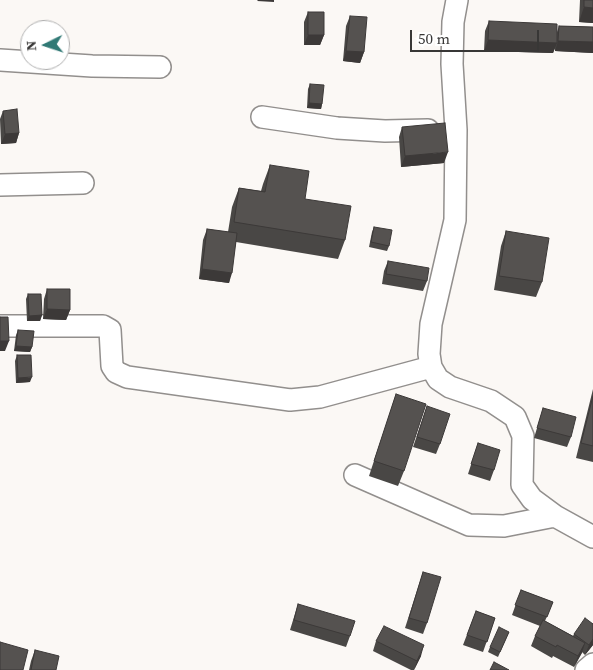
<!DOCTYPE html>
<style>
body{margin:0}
#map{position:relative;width:593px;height:670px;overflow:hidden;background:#fbf8f5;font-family:"Source Serif 4",serif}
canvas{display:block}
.north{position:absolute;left:20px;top:20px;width:50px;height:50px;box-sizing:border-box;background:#fff;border:1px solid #afafaf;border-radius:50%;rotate:266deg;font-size:14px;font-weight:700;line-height:20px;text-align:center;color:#383736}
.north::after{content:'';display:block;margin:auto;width:18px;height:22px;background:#317975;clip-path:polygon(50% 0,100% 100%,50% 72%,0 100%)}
.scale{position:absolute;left:410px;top:30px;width:129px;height:22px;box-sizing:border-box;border:2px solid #383736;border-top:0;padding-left:6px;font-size:15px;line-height:18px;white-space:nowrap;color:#383736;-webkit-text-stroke:4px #fff;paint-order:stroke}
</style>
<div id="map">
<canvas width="593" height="670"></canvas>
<div class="north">N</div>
<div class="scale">50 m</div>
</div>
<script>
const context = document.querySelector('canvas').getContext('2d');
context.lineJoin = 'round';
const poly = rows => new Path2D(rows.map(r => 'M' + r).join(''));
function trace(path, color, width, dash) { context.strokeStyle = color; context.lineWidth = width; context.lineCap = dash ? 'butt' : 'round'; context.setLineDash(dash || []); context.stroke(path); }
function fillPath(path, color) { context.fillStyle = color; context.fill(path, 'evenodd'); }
const minor = poly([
 [457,0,453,22,452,64,456,130,455,220,431,324,429,354,431,367,438,379,450,387,491,401,515,417,523,436,522,485,532,499,555,516,593,537],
 [0,60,92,66,160,67],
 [262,117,337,128,385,131,428,130],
 [0,185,83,183],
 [0,326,103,326,110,330,112,366,116,372,127,377,290,400,320,397,431,367],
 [355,475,469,525,504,526,555,516],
 [586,670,593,664]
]);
trace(minor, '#928f8d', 24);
trace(minor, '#fff', 21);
fillPath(poly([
 [580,0,593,0,593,23,579,22],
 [308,12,324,35,320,45,304,45,304,22],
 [350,16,364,52,360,63,343,61,346,26],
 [489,21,557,32,559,26,593,27,593,53,555,51,555,48,553,53,484,51,485,31],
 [310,84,322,104,321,109,307,108,308,89],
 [3,111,19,133,16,143,1,144,0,119],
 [402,127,444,163,401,167,399,137],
 [270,165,305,199,345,240,338,259,236,242,229,283,199,279,203,240,207,229,228,232,232,207,239,188,261,191,263,184],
 [374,227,389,246,387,251,369,247,372,232],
 [506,231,542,282,536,297,494,290,501,246],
 [388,261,427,281,423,291,382,284,384,271],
 [47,289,70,310,66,320,43,319,44,299],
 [28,294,42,315,40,321,27,321,26,299],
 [18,330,32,347,30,352,14,351,16,335],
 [17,355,30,382,16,383,15,361],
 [593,389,593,462,576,458],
 [396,394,404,471,398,486,369,476],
 [427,406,440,444,436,454,413,447],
 [543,408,571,437,567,447,534,438],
 [478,443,494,470,490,481,468,474],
 [423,572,427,623,423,634,405,628],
 [521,590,553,602,545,621,573,636,574,634,593,623,593,645,585,655,582,652,574,667,553,656,552,658,531,646,535,636,540,626,512,615],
 [298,604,350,636,346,647,290,630],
 [476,611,495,618,483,652,463,645],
 [509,632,498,657,488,652,490,647],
 [376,641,421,656,414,670,411,670,373,651],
 [35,650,56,670,29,670,31,661]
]), '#494745');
fillPath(poly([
 [258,0,274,0,274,2,257,1],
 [584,7,593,8,593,23,579,22],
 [308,35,324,35,320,45,304,45],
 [488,40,557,43,553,53,484,51],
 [558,41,593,42,593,53,555,51],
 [346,51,364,52,360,63,343,61],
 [309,103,322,104,321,109,307,108],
 [19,133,16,143,1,144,5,134],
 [448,152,444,163,401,167,405,156],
 [202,269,232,273,229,283,199,279],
 [47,309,70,310,66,320,43,319],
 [42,315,40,321,27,321,29,316],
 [0,341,9,341,5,351,0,351],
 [16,346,32,347,30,352,14,351],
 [32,377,30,382,16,383,18,378],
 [593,639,593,645,585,655,589,645],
 [585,643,582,653,574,667,578,656],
 [424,645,421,656,414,670,417,661]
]), '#3c3938');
const building = poly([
 [584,0,593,0,593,8,584,7,584,0],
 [308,12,324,12,324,35,308,35,308,12],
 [350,16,367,17,364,52,346,51,350,16],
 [489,21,557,24,557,43,488,40,489,21],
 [559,26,593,27,593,42,558,41,559,26],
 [310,84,324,85,322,104,309,103,310,84],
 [17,109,19,133,5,134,3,111,17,109],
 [445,123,448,152,405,156,402,127,445,123],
 [270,165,309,171,305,199,351,206,345,240,234,222,239,188,265,192,270,165],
 [374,227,392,230,389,246,371,242,374,227],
 [207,229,237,233,232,273,202,269,207,229],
 [506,231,549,238,542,282,499,276,506,231],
 [388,261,429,268,427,281,386,274,388,261],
 [47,289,70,289,70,310,47,309,47,289],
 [28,294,41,294,42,315,29,316,28,294],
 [0,317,8,317,9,341,0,341,0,317],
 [18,330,34,331,32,347,16,346,18,330],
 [17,355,31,355,32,377,18,378,17,355],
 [396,394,426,404,404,471,374,461,396,394],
 [593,396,593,446,581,443,593,396],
 [427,406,450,414,440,444,417,437,427,406],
 [543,408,576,417,571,437,537,428,543,408],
 [478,443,500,450,494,470,471,464,478,443],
 [423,572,441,577,427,623,409,618,423,572],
 [521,590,553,602,547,617,515,605,521,590],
 [298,604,355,621,350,636,294,620,298,604],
 [476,611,495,618,487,642,467,635,476,611],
 [585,618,593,624,593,639,589,645,574,634,585,618],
 [543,620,585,643,578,656,557,645,556,647,535,636,543,620],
 [384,626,424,645,417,661,376,641,384,626],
 [499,627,509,632,500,652,490,647,499,627],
 [0,642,28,650,23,670,0,670,0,642],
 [35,650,59,656,56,670,31,670,35,650],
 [494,662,509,670,490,670,494,662]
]);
fillPath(building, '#555250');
trace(building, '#3c3938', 1);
</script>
